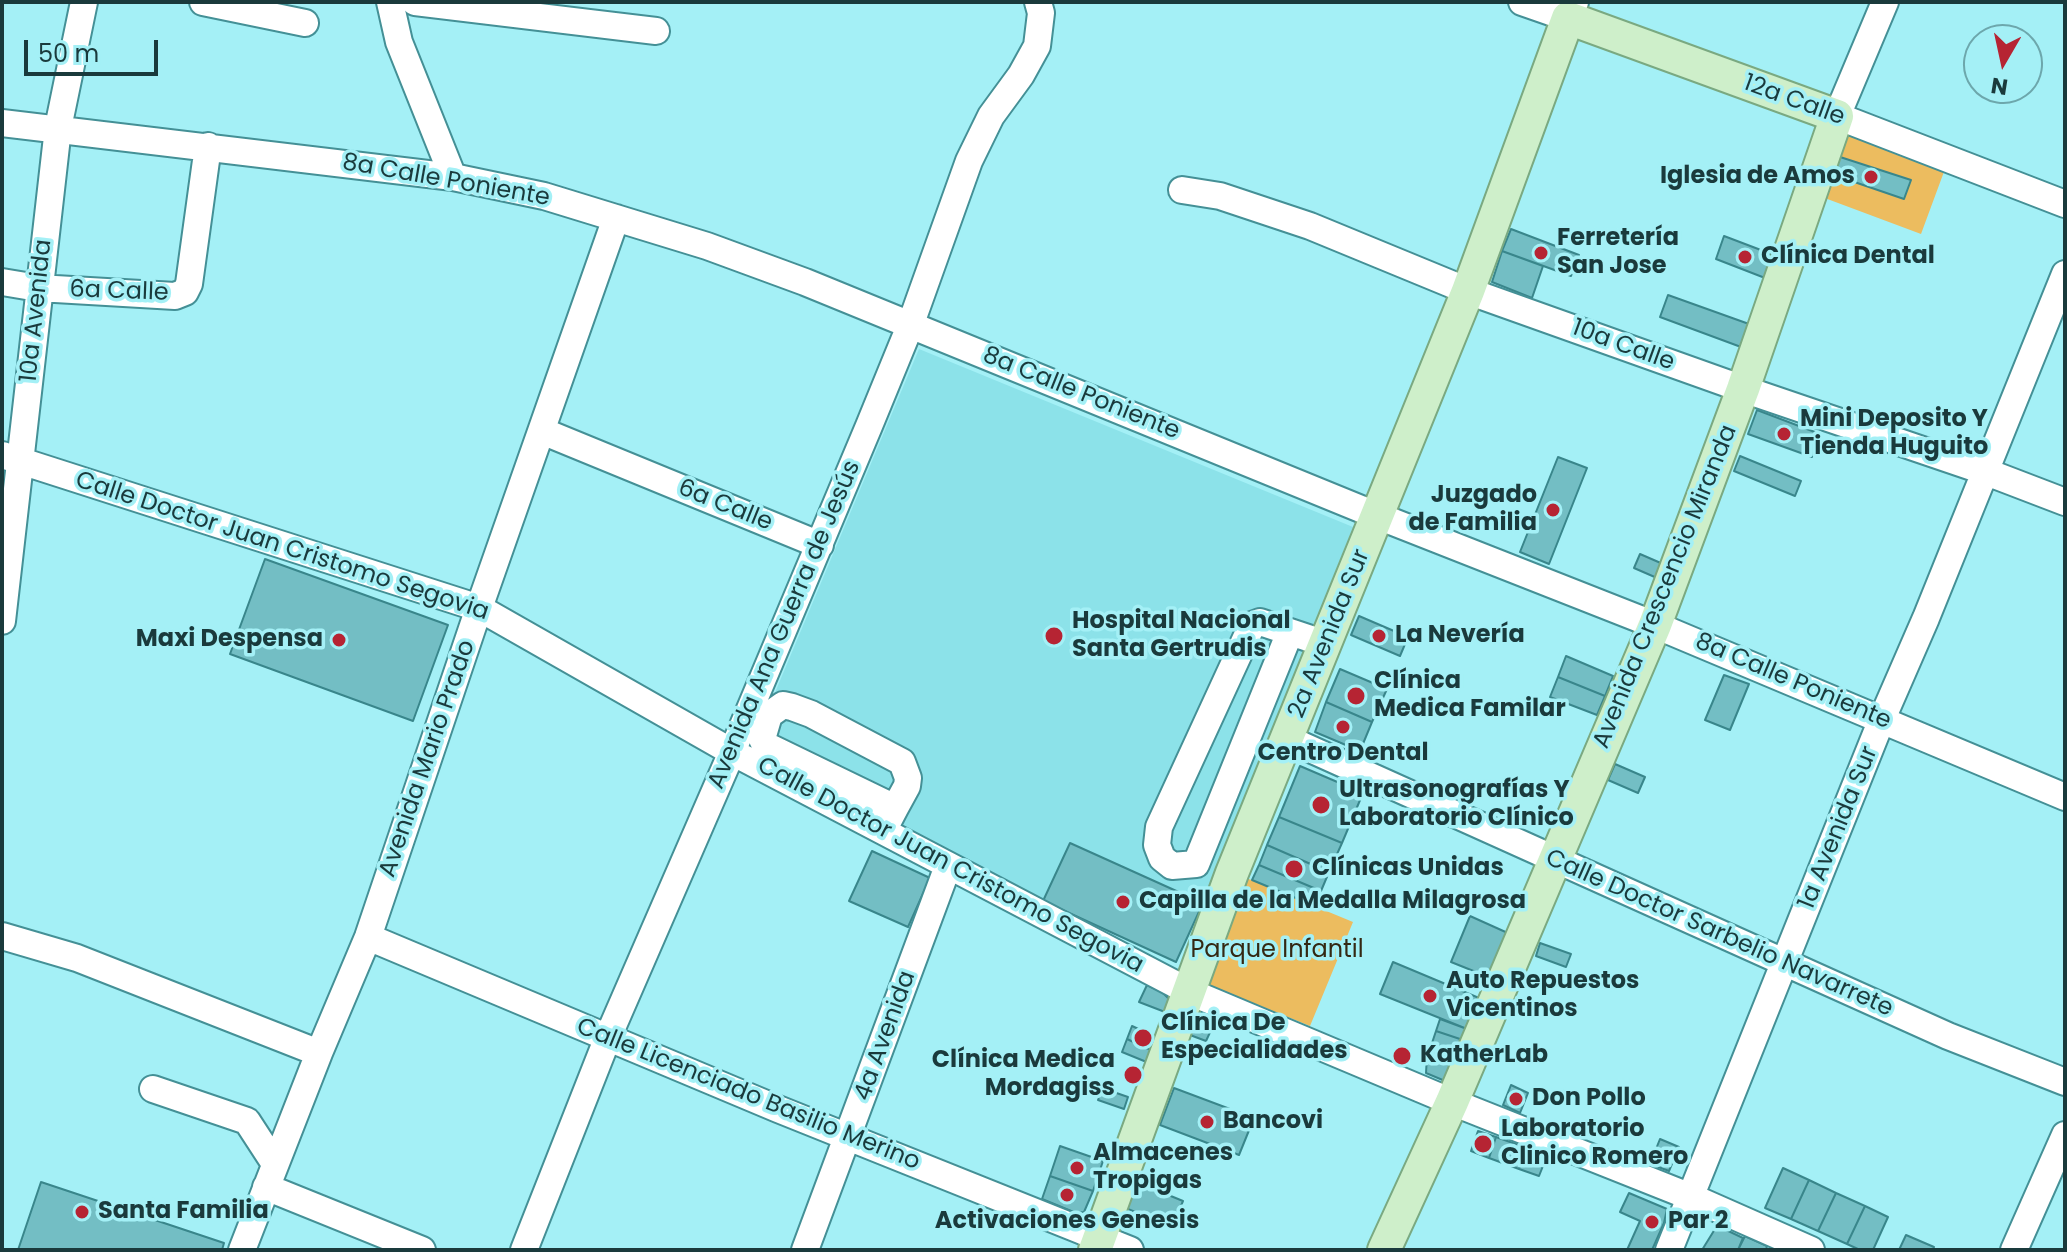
<!DOCTYPE html>
<meta charset="utf-8">
<style>
body{margin:0}
#map{position:relative;width:2067px;height:1252px;overflow:hidden;background:#a4f0f6;font-family:Poppins,sans-serif}
canvas{display:block}
.frame{position:absolute;inset:0;border:4px solid #1a3a3c;pointer-events:none}
.north{position:absolute;left:1963px;top:24px;width:80px;height:80px;box-sizing:border-box;background:#a4f0f6;border:2px solid #6da7ac;border-radius:50%;rotate:189deg;font-size:22px;font-weight:700;line-height:32px;text-align:center;color:#1a3a3c}
.north::after{content:'';display:block;margin:auto;width:28px;height:36px;background:#b62433;clip-path:polygon(50% 0,100% 100%,50% 72%,0 100%)}
.scale{position:absolute;left:24px;top:40px;width:134px;height:36px;box-sizing:border-box;border:4px solid #1a3a3c;border-top:0;padding-left:10px;font-size:24px;line-height:28px;white-space:nowrap;color:#1a3a3c;-webkit-text-stroke:6px #a4f0f6;paint-order:stroke}
</style>
<div id="map">
<canvas width="2067" height="1252"></canvas>
<div class="frame"></div>
<div class="north">N</div>
<div class="scale">50 m</div>
</div>
<script>
const context = document.querySelector('canvas').getContext('2d');
context.lineJoin = 'round';
function fillPath(path, color) { context.fillStyle = color; context.fill(path, 'evenodd'); }
const poly = rows => new Path2D(rows.map(r => 'M' + r).join(''));
function trace(path, color, width, dash) { context.strokeStyle = color; context.lineWidth = width; context.lineCap = dash ? 'butt' : 'round'; context.setLineDash(dash || []); context.stroke(path); }
function drawText(font, color, halo, rows, align = 'center') {
  context.font = font + ' Poppins,sans-serif'; context.lineWidth = 7; context.setLineDash([]); context.textBaseline = 'middle'; context.strokeStyle = halo; context.fillStyle = color; for (const [text, x, y, turn = 0] of rows) {
    context.save(); context.translate(x, y); context.rotate((+turn || 0) * Math.PI / 180); context.textAlign = isNaN(turn) ? turn : align; if (halo) context.strokeText(text, 0, 0); context.fillText(text, 0, 0); context.restore();
  }
}
fillPath(poly([
 [919,349,1353,527,1203,903,1071,843,1043,901,753,745]
]), '#8ce2e9');
fillPath(poly([
 [1846,131,1945,169,1921,234,1822,197],
 [1244,877,1353,922,1310,1026,1201,982]
]), '#ecbc5f');
const building = poly([
 [1837,156,1911,180,1904,199,1831,174,1837,156],
 [1511,229,1579,255,1571,276,1502,251,1511,229],
 [1724,236,1774,255,1765,278,1716,259,1724,236],
 [1502,251,1543,266,1532,298,1492,282,1502,251],
 [1668,295,1749,324,1741,347,1660,317,1668,295],
 [1757,410,1820,434,1812,457,1748,434,1757,410],
 [1740,456,1801,481,1795,496,1734,471,1740,456],
 [1558,457,1587,468,1549,564,1520,552,1558,457],
 [1640,554,1663,564,1657,578,1634,568,1640,554],
 [265,559,448,625,413,721,230,654,265,559],
 [1359,616,1408,637,1400,656,1351,635,1359,616],
 [1566,656,1613,676,1605,696,1558,677,1566,656],
 [1340,669,1387,689,1372,722,1326,702,1340,669],
 [1724,675,1749,684,1730,730,1705,720,1724,675],
 [1558,677,1605,696,1597,715,1550,697,1558,677],
 [1326,702,1372,722,1360,751,1315,732,1326,702],
 [1615,764,1645,777,1638,793,1608,780,1615,764],
 [1300,766,1363,793,1342,843,1279,817,1300,766],
 [1279,817,1342,843,1329,872,1267,845,1279,817],
 [1070,843,1203,903,1176,962,1043,901,1070,843],
 [1267,845,1329,872,1321,891,1259,865,1267,845],
 [872,851,930,878,908,927,849,901,872,851],
 [1259,865,1321,891,1315,906,1252,880,1259,865],
 [1470,916,1510,934,1491,978,1451,962,1470,916],
 [1540,943,1571,954,1566,967,1536,956,1540,943],
 [1393,962,1479,998,1467,1029,1380,994,1393,962],
 [1147,985,1162,992,1169,999,1169,1005,1165,1012,1139,1002,1147,985],
 [1202,1006,1219,1013,1206,1041,1182,1032,1202,1006],
 [1440,1019,1467,1029,1463,1040,1436,1031,1440,1019],
 [1132,1026,1158,1038,1153,1051,1127,1039,1132,1026],
 [1436,1031,1463,1040,1457,1052,1432,1043,1436,1031],
 [1127,1039,1153,1051,1149,1063,1122,1052,1127,1039],
 [1432,1043,1457,1052,1451,1066,1427,1056,1432,1043],
 [1427,1056,1451,1066,1445,1081,1426,1073,1427,1056],
 [1511,1085,1528,1093,1520,1113,1503,1105,1511,1085],
 [1102,1088,1128,1097,1124,1109,1098,1100,1102,1088],
 [1174,1088,1254,1118,1239,1155,1160,1125,1174,1088],
 [1478,1131,1496,1137,1489,1158,1471,1151,1478,1131],
 [1496,1137,1527,1148,1519,1169,1489,1158,1496,1137],
 [1660,1139,1679,1147,1669,1171,1650,1164,1660,1139],
 [1060,1146,1103,1161,1093,1191,1050,1176,1060,1146],
 [1527,1148,1547,1156,1539,1176,1519,1169,1527,1148],
 [1783,1168,1809,1180,1791,1219,1765,1208,1783,1168],
 [1050,1176,1093,1191,1084,1212,1076,1213,1042,1199,1050,1176],
 [1809,1180,1836,1193,1818,1231,1791,1219,1809,1180],
 [1134,1181,1183,1201,1172,1227,1123,1207,1134,1181],
 [41,1182,224,1243,222,1250,18,1250,41,1182],
 [1629,1193,1667,1209,1664,1223,1652,1250,1627,1250,1640,1221,1620,1212,1629,1193],
 [1836,1193,1865,1206,1847,1244,1818,1231,1836,1193],
 [1865,1206,1888,1217,1873,1250,1860,1250,1847,1244,1865,1206],
 [1722,1228,1743,1238,1738,1250,1702,1250,1715,1229,1722,1228],
 [1906,1235,1934,1247,1933,1250,1899,1250,1906,1235],
 [1745,1236,1767,1246,1766,1250,1738,1250,1745,1236]
]);
fillPath(building, '#73bec4');
trace(building, '#39868b', 2);
const minor = poly([
 [203,2,305,23],
 [390,2,399,42,453,177],
 [415,2,656,31],
 [1522,2,1568,18,1575,2],
 [1885,2,1837,116,2065,204],
 [2,123,453,177,544,196,707,246,805,282,1378,516,1655,625,2065,797],
 [1182,190,1220,196,1310,226,1468,291,1743,389,1984,471,2065,502],
 [2,282,38,288,175,296,185,292,189,284,208,146],
 [542,431,820,545],
 [2,455,479,608,732,752,1190,992,1452,1102,1691,1197,1811,1250],
 [2,621,58,128,84,2],
 [1290,632,1196,864,1172,866,1162,858,1157,845,1159,827,1252,625,1260,622,1326,644],
 [1288,739,1948,1036,2065,1082],
 [883,831,895,808,907,786,908,778,902,762,811,714,792,707,783,705,769,715,762,739,765,745,895,808],
 [2,936,77,958,319,1053],
 [368,937,778,1109,1130,1250],
 [153,1089,247,1121,275,1164],
 [266,1187,422,1250],
 [242,1250,319,1053,368,937,479,608,616,218],
 [524,1250,608,1037,732,752,869,426,910,326,969,161,991,116,1021,75,1037,46,1041,13,1038,2],
 [805,1250,948,866],
 [1669,1250,1882,719,1926,618,2065,274],
 [2014,1250,2065,1135]
]);
const major = poly([
 [1095,1250,1232,873,1468,291,1568,18],
 [1384,1250,1452,1102,1655,625,1743,389,1837,116,1568,18]
]);
trace(minor, '#449096', 30);
trace(major, '#7aa981', 36);
trace(minor, '#fff', 26);
trace(major, '#ceefca', 32);
for (const [x, y, r, color] of [
 [1871,177,8,"#b62433"],
 [1541,253,8,"#b62433"],
 [1745,257,8,"#b62433"],
 [1784,434,8,"#b62433"],
 [1553,510,8,"#b62433"],
 [1054,636,10,"#b62433"],
 [1379,636,8,"#b62433"],
 [339,640,8,"#b62433"],
 [1356,696,10,"#b62433"],
 [1343,727,8,"#b62433"],
 [1321,805,10,"#b62433"],
 [1294,869,10,"#b62433"],
 [1123,902,8,"#b62433"],
 [1430,996,8,"#b62433"],
 [1143,1038,10,"#b62433"],
 [1402,1056,10,"#b62433"],
 [1133,1075,10,"#b62433"],
 [1516,1099,8,"#b62433"],
 [1207,1122,8,"#b62433"],
 [1483,1144,10,"#b62433"],
 [1077,1168,8,"#b62433"],
 [1067,1195,8,"#b62433"],
 [82,1212,8,"#b62433"],
 [1652,1222,8,"#b62433"]
]) { const dot = new Path2D(); dot.arc(x, y, r, 0, 2 * Math.PI); context.fillStyle = color; context.fill(dot); trace(dot, '#a4f0f6', 3); }
drawText('24px', '#1a3a3c', '#a4f0f6', [
 ["12a Calle",1794,101,20],
 ["8a Calle Poniente",446,181,10],
 ["6a Calle",119,292,2],
 ["10a Avenida",37,311,-84],
 ["10a Calle",1623,346,20],
 ["8a Calle Poniente",1081,394,22],
 ["6a Calle",725,506,22],
 ["Calle Doctor Juan Cristomo Segovia",282,547,18],
 ["Avenida Crescencio Miranda",1666,587,-68],
 ["Avenida Ana Guerra de Jesús",785,625,-67],
 ["2a Avenida Sur",1330,634,-68],
 ["8a Calle Poniente",1793,682,23],
 ["Avenida Mario Prado",428,759,-71],
 ["1a Avenida Sur",1839,828,-68],
 ["Calle Doctor Juan Cristomo Segovia",950,866,28],
 ["Calle Doctor Sarbelio Navarrete",1719,934,24],
 ["4a Avenida",886,1036,-70],
 ["Calle Licenciado Basilio Merino",748,1095,22]
]);
drawText('bold 24px', '#1a3a3c', '#a4f0f6', [
 ["Iglesia de Amos",1855,177,"right"],
 ["Ferretería",1557,239],
 ["San Jose",1557,267],
 ["Clínica Dental",1761,257],
 ["Mini Deposito Y",1800,420],
 ["Tienda Huguito",1800,448],
 ["Juzgado",1537,496,"right"],
 ["de Familia",1537,524,"right"],
 ["Hospital Nacional",1072,622],
 ["Santa Gertrudis",1072,650],
 ["La Nevería",1395,636],
 ["Maxi Despensa",323,640,"right"],
 ["Clínica",1374,682],
 ["Medica Familar",1374,710],
 ["Centro Dental",1343,754,"center"],
 ["Ultrasonografías Y",1339,791],
 ["Laboratorio Clínico",1339,819],
 ["Clínicas Unidas",1312,869],
 ["Capilla de la Medalla Milagrosa",1139,902],
 ["Auto Repuestos",1446,982],
 ["Vicentinos",1446,1010],
 ["Clínica De",1161,1024],
 ["Especialidades",1161,1052],
 ["KatherLab",1420,1056],
 ["Clínica Medica",1115,1061,"right"],
 ["Mordagiss",1115,1089,"right"],
 ["Don Pollo",1532,1099],
 ["Bancovi",1223,1122],
 ["Laboratorio",1501,1130],
 ["Clinico Romero",1501,1158],
 ["Almacenes",1093,1154],
 ["Tropigas",1093,1182],
 ["Santa Familia",98,1212],
 ["Activaciones Genesis",1067,1222,"center"],
 ["Par 2",1668,1222]
], 'left');
drawText('24px', '#342813', '#a4f0f6', [
 ["Parque Infantil",1277,951]
]);
</script>
